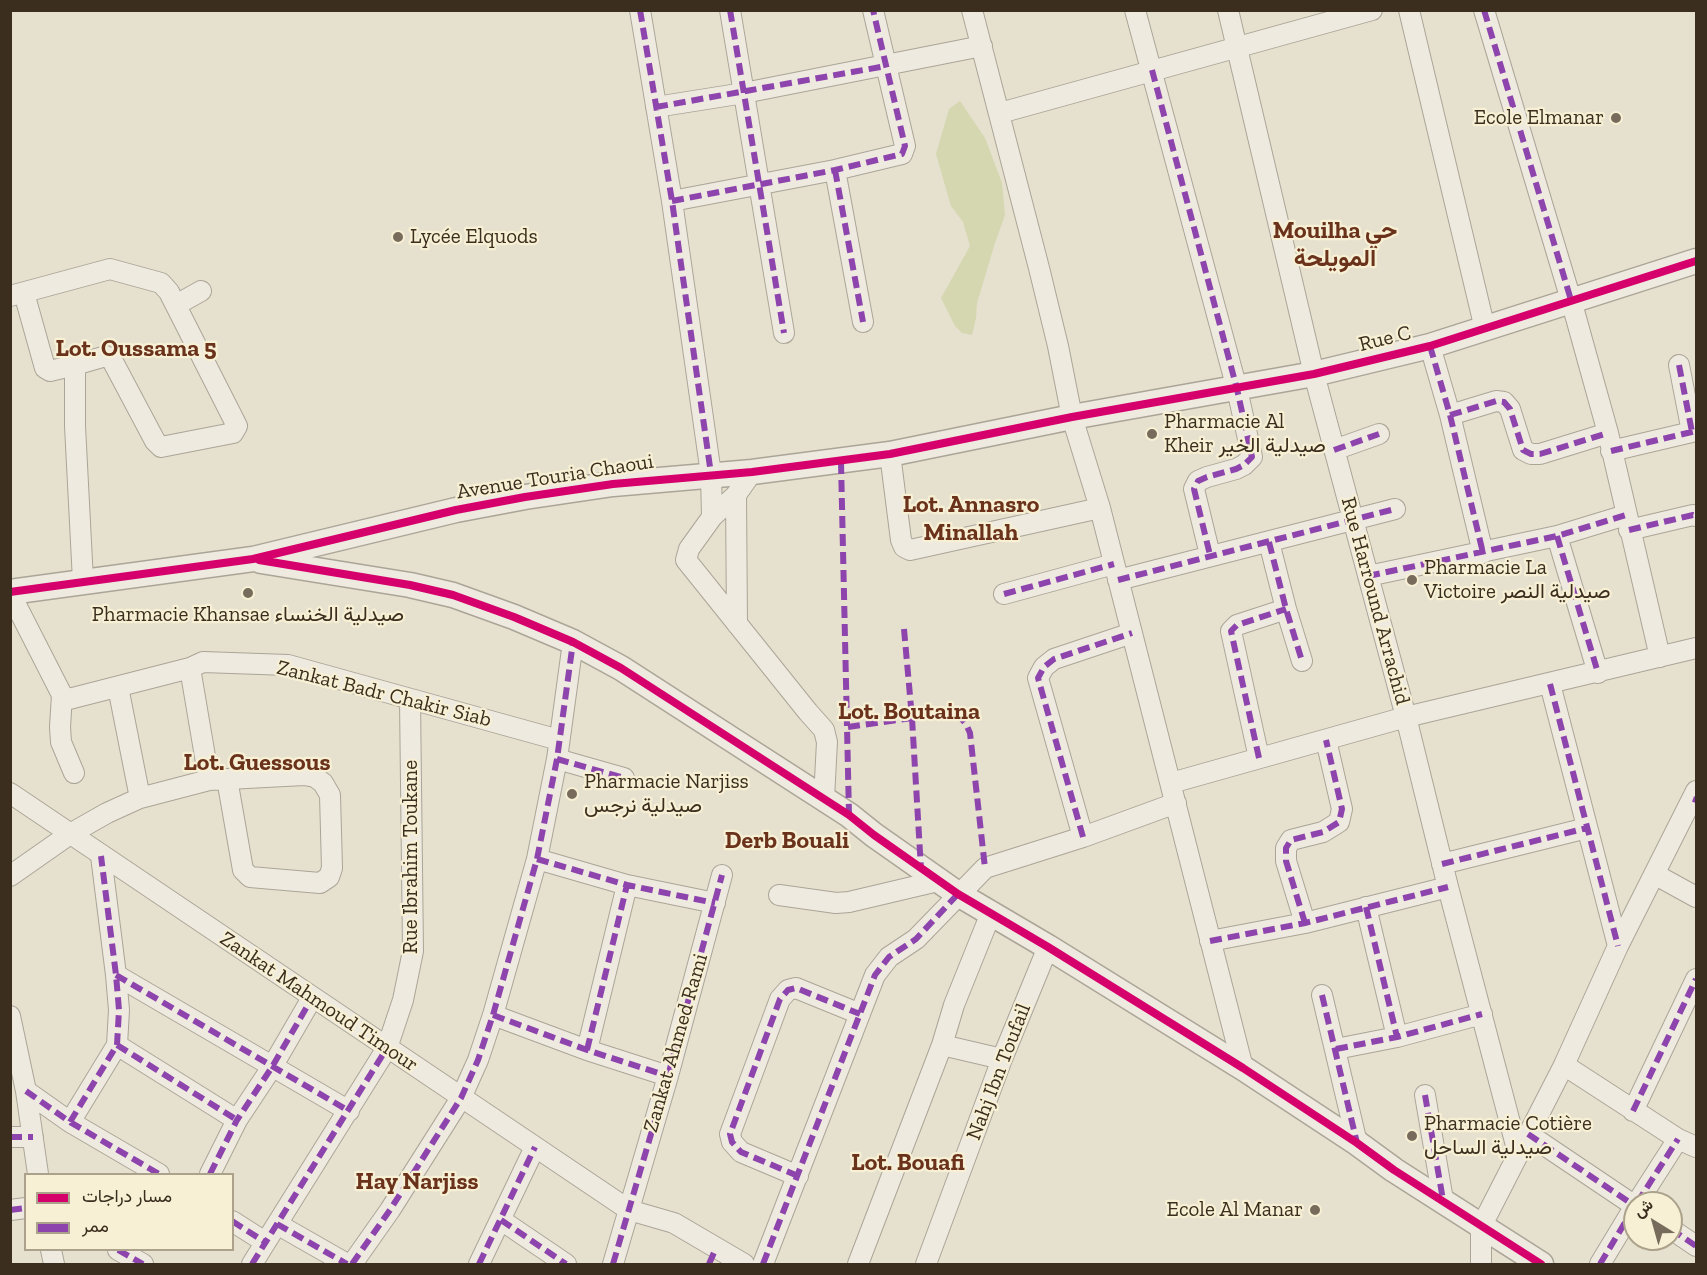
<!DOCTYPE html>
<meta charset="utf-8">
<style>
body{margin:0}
#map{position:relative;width:1707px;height:1275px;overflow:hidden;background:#e6e0ce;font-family:"Zilla Slab",Vazirmatn,serif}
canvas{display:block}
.frame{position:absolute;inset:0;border:12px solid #3b2e1e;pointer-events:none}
.legend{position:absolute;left:24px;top:1173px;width:210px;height:78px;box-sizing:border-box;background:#f7f0d4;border:2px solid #aca28b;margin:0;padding:8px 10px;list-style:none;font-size:18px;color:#3b2e1e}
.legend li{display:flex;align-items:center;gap:12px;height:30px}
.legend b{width:30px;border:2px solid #aca28b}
.north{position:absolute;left:1623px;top:1191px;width:60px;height:60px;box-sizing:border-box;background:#f7f0d4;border:2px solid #aca28b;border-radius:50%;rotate:323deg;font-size:16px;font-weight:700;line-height:24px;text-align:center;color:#3b2e1e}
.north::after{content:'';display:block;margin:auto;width:21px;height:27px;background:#776c5c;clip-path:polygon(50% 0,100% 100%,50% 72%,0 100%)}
</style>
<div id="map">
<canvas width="1707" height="1275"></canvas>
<div class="frame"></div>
<ul class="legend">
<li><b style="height:8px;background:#d6006c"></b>مسار دراجات</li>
<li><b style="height:8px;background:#8e44ad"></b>ممر</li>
</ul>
<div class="north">ش</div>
</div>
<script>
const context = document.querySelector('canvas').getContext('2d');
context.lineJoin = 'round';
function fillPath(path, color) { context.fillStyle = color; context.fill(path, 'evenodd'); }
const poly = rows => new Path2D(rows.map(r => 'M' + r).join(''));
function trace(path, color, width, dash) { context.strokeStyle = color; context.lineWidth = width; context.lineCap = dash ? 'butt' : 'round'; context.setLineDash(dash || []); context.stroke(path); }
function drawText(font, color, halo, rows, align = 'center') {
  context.font = font + ' "Zilla Slab",Vazirmatn,serif'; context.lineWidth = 4.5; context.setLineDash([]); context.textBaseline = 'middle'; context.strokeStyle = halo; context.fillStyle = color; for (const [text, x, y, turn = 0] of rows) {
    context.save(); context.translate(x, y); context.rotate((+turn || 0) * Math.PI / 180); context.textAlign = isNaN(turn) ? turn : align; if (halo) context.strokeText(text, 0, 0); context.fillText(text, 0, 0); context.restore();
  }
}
fillPath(poly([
 [960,101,985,138,1002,183,1005,215,995,243,977,303,976,318,972,335,962,333,955,326,941,298,970,246,963,222,951,206,936,154,949,109]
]), '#d4d7b0');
const minor = poly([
 [640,10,672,201,711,474,712,517],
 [730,10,784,333],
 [972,10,1039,268,1058,346,1072,417,1100,508,1243,1068],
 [1135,10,1237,389,1252,457,1244,465,1236,469,1207,477,1198,481,1194,489,1210,555],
 [1228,10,1314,374,1406,717,1448,887,1518,1153],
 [1409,10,1485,329],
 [1484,10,1571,300,1608,433,1660,657],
 [656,107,744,93,982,46],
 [1000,113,1372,10],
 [835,170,863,322],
 [672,201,835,170,902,154,905,146,873,10],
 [24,293,45,368,50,371,75,365],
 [10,296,110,269,161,283,169,292,237,426,233,433,161,447,155,441,112,360,106,356,75,365,75,426,83,581],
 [176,305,201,291],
 [1430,346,1450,415,1483,553],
 [1679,365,1692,432],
 [1450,415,1496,401,1504,402,1510,409,1523,450,1531,454,1540,454,1608,433],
 [1334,450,1379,434],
 [1611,451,1696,431],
 [890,454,901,540,904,547,910,550,1100,508],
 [752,472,736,495,712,517,689,549,686,560,808,712,824,730,827,742,824,798],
 [736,495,737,624],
 [1629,530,1693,515,1696,516],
 [1557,536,1598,673],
 [1269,542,1286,609,1302,661],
 [1368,576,1557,536,1626,515],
 [1118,580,1395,509],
 [10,593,62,695,69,699,190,668,203,662,288,665,559,740],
 [1004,594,1114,564],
 [190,668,209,780],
 [1550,684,1618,946],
 [118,687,140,798],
 [62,695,60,727,61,742,74,773],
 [1259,758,1231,631,1237,625,1286,609],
 [557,759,624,778],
 [1171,783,1406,717,1696,648],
 [10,793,629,1210,674,1223,744,1264],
 [1083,837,1038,678,1044,667,1054,659,1132,633],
 [537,859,627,885,715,903],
 [1442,864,1587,828],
 [1656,875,1696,897],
 [10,876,70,834,107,813,140,798,209,780,304,775,315,777,323,783,330,795,332,868,329,877,320,883,250,877,243,870,227,779],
 [779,895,836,903,849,902,938,881],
 [1366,907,1397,1037],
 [1305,923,1286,861,1286,848,1291,840,1323,832,1339,822,1342,809,1326,740],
 [1210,941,1305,923,1448,887],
 [116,975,349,1111],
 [1322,995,1357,1143],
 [493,1015,587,1050,668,1076],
 [10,1016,26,1091,38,1174],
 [117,1045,237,1120],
 [942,1045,1002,1059],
 [1336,1049,1397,1037,1482,1014],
 [587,1050,627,885],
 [1564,1065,1678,1139,1696,1147],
 [26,1091,70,1122,159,1174],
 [1425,1095,1443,1200],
 [1633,1111,1696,979],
 [70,1122,117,1045,119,1010,116,975,101,856],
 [1528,1134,1635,1206],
 [10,1137,33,1137],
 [210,1174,237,1120,272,1067,312,998],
 [798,1176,741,1152,732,1142,730,1134,780,999,788,990,796,988,860,1014],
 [1637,1203,1678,1139],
 [10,1210,26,1208],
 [501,1220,566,1264],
 [232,1221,265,1242],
 [277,1224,347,1264],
 [1671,1229,1696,1246],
 [51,1250,54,1264],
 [118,1250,143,1264],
 [252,1264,387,1048,403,1000,413,951,410,700],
 [352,1264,390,1210,461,1098,478,1060,493,1015,537,859,557,759,573,642],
 [479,1264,535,1147],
 [613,1264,668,1076,722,875],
 [763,1264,875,975,889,957,916,939,985,868,1083,837,1176,803],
 [858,1264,942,1045,954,1005,991,913],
 [926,1264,1002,1059,1048,947],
 [1481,1264,1481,1227,1564,1065,1618,946,1696,791],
 [1600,1264,1635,1206]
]);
const tertiary = poly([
 [261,561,410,585,453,595,514,617,573,642,621,668,849,815,874,835,958,894,1048,947,1243,1068,1357,1143,1394,1170,1541,1264],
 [10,592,253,559,456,510,525,497,613,484,752,472,890,454,1072,417,1314,374,1430,346,1696,261]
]);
trace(minor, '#aba597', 22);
trace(tertiary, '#aba597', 27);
trace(minor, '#eeeae0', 20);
trace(tertiary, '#eeeae0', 24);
trace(poly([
 [640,10,672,201,711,474],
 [730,10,784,333],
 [1484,10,1571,300],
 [1152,70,1237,389,1252,457,1244,465,1236,469,1207,477,1198,481,1194,489,1210,555],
 [656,107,886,66],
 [835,170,863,322],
 [672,201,835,170,902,154,905,146,873,10],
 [1430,346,1450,415,1483,553],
 [1679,365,1692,432],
 [1450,415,1496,401,1504,402,1510,409,1523,450,1531,454,1540,454,1608,433],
 [1334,450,1379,434],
 [1611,451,1696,431],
 [841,462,849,815],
 [1629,530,1693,515,1696,516],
 [1557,536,1598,673],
 [1269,542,1286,609,1302,661],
 [1368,576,1557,536,1626,515],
 [1118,580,1395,509],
 [1004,594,1114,564],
 [904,629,912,718,921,869],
 [1550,684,1618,946],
 [848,727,912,718,953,715,960,717,966,724,970,733,985,868],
 [1259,758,1231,631,1237,625,1286,609],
 [557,759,624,778],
 [1693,799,1696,800],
 [1083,837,1038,678,1044,667,1054,659,1132,633],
 [537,859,627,885,715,903],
 [1442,864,1587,828],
 [1366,907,1397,1037],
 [1305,923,1286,861,1286,848,1291,840,1323,832,1339,822,1342,809,1326,740],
 [1210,941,1305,923,1448,887],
 [116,975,349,1111],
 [1322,995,1357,1143],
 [493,1015,587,1050,668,1076],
 [117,1045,237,1120],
 [1336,1049,1397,1037,1482,1014],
 [587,1050,627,885],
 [26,1091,70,1122,159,1174],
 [1425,1095,1443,1200],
 [1633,1111,1696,979],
 [70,1122,117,1045,119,1010,116,975,101,856],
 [1528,1134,1635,1206],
 [10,1137,33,1137],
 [210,1174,237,1120,272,1067,312,998],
 [798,1176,741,1152,732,1142,730,1134,780,999,788,990,796,988,860,1014],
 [1637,1203,1678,1139],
 [10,1210,26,1208],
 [501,1220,566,1264],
 [232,1221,265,1242],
 [277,1224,347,1264],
 [1671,1229,1696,1246],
 [118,1250,143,1264],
 [252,1264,387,1048],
 [352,1264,390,1210,461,1098,478,1060,493,1015,537,859,557,759,573,642],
 [479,1264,535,1147],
 [613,1264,668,1076,722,875],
 [709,1264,716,1248],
 [763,1264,875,975,889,957,916,939,958,894],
 [1600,1264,1635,1206]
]), '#8e44ad', 6, [12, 6]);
trace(poly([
 [259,560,410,585,453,595,514,617,573,642,621,668,849,815,874,835,958,894,1048,947,1243,1068,1357,1143,1394,1170,1541,1264],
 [10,592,253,559,456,510,525,497,613,484,752,472,890,454,1072,417,1314,374,1430,346,1696,261]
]), '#d6006c', 8);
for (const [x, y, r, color] of [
 [1616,118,6,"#776c5c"],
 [398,237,6,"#776c5c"],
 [1152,434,6,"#776c5c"],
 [1412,580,6,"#776c5c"],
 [248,593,6,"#776c5c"],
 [572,794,6,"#776c5c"],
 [1412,1136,6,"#776c5c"],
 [1315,1210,6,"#776c5c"]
]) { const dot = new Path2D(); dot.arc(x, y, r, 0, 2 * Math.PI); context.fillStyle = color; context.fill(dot); trace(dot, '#f7f0d4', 2); }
drawText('21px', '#3b2e1e', '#f7f0d4', [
 ["Ecole Elmanar",1604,118,"right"],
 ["Lycée Elquods",410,237],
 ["Pharmacie Al",1164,422],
 ["Kheir صيدلية الخير",1164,446],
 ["Pharmacie La",1424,568],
 ["Victoire صيدلية النصر",1424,592],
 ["Pharmacie Khansae صيدلية الخنساء",248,615,"center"],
 ["Pharmacie Narjiss",584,782],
 ["صيدلية نرجس",584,806],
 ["Pharmacie Cotière",1424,1124],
 ["صيدلية الساحل",1424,1148],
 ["Ecole Al Manar",1303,1210,"right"]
], 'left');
drawText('21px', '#3b2e1e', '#f7f0d4', [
 ["Rue C",1385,339,-14],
 ["Avenue Touria Chaoui",555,477,-9],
 ["Rue Harround Arrachid",1375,601,75],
 ["Zankat Badr Chakir Siab",384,694,14],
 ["Rue Ibrahim Toukane",411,857,-90],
 ["Zankat Mahmoud Timour",319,1002,34],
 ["Zankat Ahmed Rami",676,1043,-74],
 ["Nahj Ibn Toufail",999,1072,-69]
]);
drawText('bold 24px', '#6a311b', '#f7f0d4', [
 ["Mouilha حي",1335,231],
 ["المويلحة",1335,259],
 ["Lot. Oussama 5",136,349],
 ["Lot. Annasro",971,505],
 ["Minallah",971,533],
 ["Lot. Boutaina",909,712],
 ["Lot. Guessous",257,763],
 ["Derb Bouali",787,841],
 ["Lot. Bouafi",908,1163],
 ["Hay Narjiss",417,1182]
]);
</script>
